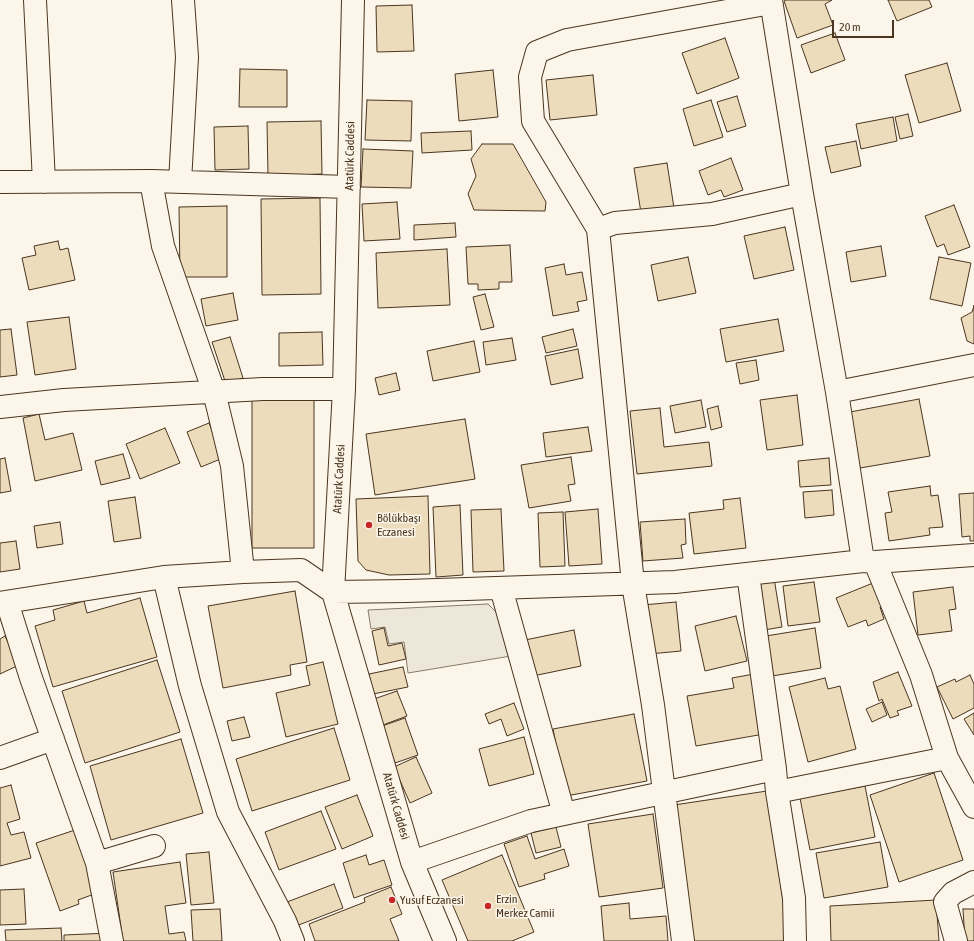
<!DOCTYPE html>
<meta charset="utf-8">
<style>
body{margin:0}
#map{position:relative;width:974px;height:941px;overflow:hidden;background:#fbf6e9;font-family:"Asap Condensed",sans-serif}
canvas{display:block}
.scale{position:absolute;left:832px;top:20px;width:62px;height:18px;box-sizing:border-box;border:2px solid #4a3520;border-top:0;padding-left:5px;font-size:12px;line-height:14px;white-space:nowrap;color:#4a3520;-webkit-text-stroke:3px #fbf6e9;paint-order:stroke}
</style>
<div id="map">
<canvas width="974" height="941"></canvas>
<div class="scale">20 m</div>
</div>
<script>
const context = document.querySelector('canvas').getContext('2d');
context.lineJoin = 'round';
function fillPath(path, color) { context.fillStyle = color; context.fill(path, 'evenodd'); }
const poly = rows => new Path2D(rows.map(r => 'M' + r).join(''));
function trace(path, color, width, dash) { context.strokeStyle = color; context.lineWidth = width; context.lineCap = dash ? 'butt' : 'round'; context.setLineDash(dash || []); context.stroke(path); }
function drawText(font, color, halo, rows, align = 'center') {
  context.font = font + ' "Asap Condensed",sans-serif'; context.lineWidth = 3; context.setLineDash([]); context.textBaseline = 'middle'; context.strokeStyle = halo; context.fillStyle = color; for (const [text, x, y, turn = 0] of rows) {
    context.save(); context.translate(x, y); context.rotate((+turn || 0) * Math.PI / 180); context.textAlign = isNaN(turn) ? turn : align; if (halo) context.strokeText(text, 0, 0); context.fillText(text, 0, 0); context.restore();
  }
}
const parking = poly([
 [488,604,508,624,511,656,408,673,404,642,389,644,385,627,371,629,368,610,488,604]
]);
fillPath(parking, '#ede7d9');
trace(parking, '#887966', 1);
const building = poly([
 [786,0,832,0,825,4,833,25,797,38,784,1,786,0],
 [888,0,929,0,932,7,897,21,888,0],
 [412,5,414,51,377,52,376,6,412,5],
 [835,33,845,60,811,73,801,45,835,33],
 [725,38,739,78,697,94,682,53,725,38],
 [947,63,961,111,919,123,905,75,947,63],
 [240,69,287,70,287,107,239,107,240,69],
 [493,70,498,117,459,121,455,74,493,70],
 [593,75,597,115,550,120,546,80,593,75],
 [737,96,746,126,727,132,717,102,737,96],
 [367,100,412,101,411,141,365,140,367,100],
 [711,100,723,137,694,146,683,109,711,100],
 [908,114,913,136,900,139,895,117,908,114],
 [893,117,897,141,861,149,856,124,893,117],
 [321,121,322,174,268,176,267,122,321,121],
 [248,126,249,169,215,170,214,127,248,126],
 [471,131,472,150,422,153,421,133,471,131],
 [856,141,861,166,831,173,825,147,856,141],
 [482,144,513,144,546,202,545,211,474,210,468,194,476,176,471,159,482,144],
 [363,149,413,151,411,188,361,187,363,149],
 [731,158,743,190,724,197,721,190,708,195,699,171,731,158],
 [667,163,674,208,641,213,634,168,667,163],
 [320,198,321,294,262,295,261,199,320,198],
 [397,202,400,239,364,241,362,204,397,202],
 [954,205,970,247,948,255,944,244,937,247,925,216,954,205],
 [227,206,227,277,180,277,179,207,227,206],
 [455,223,456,237,414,240,414,225,455,223],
 [785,227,794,270,754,279,744,236,785,227],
 [58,241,60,250,68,248,75,280,29,290,22,258,36,255,34,246,58,241],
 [510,245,512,282,499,282,499,289,478,290,478,284,468,284,466,247,510,245],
 [881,246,886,276,851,282,846,252,881,246],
 [447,249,450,305,378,308,376,253,447,249],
 [688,257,696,293,658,301,651,265,688,257],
 [939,257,971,263,962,306,930,299,939,257],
 [564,264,566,275,582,272,587,300,577,302,579,311,553,316,545,268,564,264],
 [233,293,238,320,206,326,201,299,233,293],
 [485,294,494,327,481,330,473,297,485,294],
 [974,306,974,305,974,344,967,341,961,318,972,312,974,306],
 [69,317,76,369,35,375,27,322,69,317],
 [778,319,784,351,726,362,720,329,778,319],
 [11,329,17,375,0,377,0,330,11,329],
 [573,329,577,346,546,353,542,337,573,329],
 [322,332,323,365,279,366,279,333,322,332],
 [230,337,243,378,226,384,212,342,230,337],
 [512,338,516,360,486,365,483,342,512,338],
 [474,341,480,372,433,381,427,351,474,341],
 [578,349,583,378,551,385,545,356,578,349],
 [756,360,759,380,740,384,736,363,756,360],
 [396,373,400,390,379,395,375,378,396,373],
 [797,395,803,445,767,450,760,400,797,395],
 [252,398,314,398,314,548,252,548,252,398],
 [919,399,930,456,860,468,850,412,919,399],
 [701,400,706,427,675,433,670,406,701,400],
 [718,406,722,427,711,430,707,409,718,406],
 [660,408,664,447,709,442,712,466,637,474,630,411,660,408],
 [39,414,45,440,73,433,82,470,35,481,23,418,39,414],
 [465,419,475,479,375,495,366,434,465,419],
 [209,423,223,458,201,467,187,432,209,423],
 [588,427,592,451,546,457,543,433,588,427],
 [165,428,180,463,140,479,126,444,165,428],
 [123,454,130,478,101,485,95,461,123,454],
 [571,457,575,484,568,485,571,501,529,508,521,465,571,457],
 [5,458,11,491,0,493,0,459,5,458],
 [829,458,831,485,800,487,798,461,829,458],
 [930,486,931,496,938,495,943,527,929,528,930,535,889,541,885,513,892,512,888,492,930,486],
 [832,490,834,515,805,518,803,492,832,490],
 [974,493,974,541,970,541,970,536,962,537,959,494,974,493],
 [428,496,430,574,389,575,366,570,358,561,356,499,428,496],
 [135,497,141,538,114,542,108,501,135,497],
 [740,498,746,548,694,554,689,513,724,509,723,500,740,498],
 [460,505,463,575,436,577,433,507,460,505],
 [501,509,504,571,473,572,471,510,501,509],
 [598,509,602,564,569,566,565,512,598,509],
 [563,512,565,566,540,567,538,513,563,512],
 [685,519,686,544,681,545,683,558,643,561,640,522,685,519],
 [60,522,63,544,37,548,34,526,60,522],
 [16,541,20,569,0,572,0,543,16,541],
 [774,578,782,627,764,630,756,580,774,578],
 [814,582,820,622,788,626,783,586,814,582],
 [873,583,886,605,880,607,884,619,868,626,866,620,848,627,836,598,873,583],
 [953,587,956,609,949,610,952,631,918,635,913,592,953,587],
 [295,591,307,662,290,665,291,675,223,688,208,606,295,591],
 [140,598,157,657,53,687,35,626,55,620,53,610,84,601,87,613,140,598],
 [676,602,681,651,649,654,643,605,676,602],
 [736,616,747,661,705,671,695,626,736,616],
 [384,628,388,646,402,643,406,659,379,665,372,631,384,628],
 [815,628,821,668,772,676,766,636,815,628],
 [574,630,581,666,528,677,520,641,574,630],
 [5,636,19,665,0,674,0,639,5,636],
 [157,660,180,732,85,763,62,691,157,660],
 [323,662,338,724,286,737,276,693,310,685,306,666,323,662],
 [403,667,408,687,373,694,369,674,403,667],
 [898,672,912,706,897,711,899,715,890,718,882,699,879,701,873,682,898,672],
 [754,674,764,734,696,746,687,696,734,688,732,678,754,674],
 [970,675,974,684,974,708,953,719,937,687,955,679,956,682,970,675],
 [825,678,828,689,840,686,856,749,808,762,789,687,825,678],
 [397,691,407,716,383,725,374,699,397,691],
 [882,702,887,715,872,722,866,709,882,702],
 [514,703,524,729,507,736,501,719,489,724,485,714,514,703],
 [974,713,974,735,964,719,974,713],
 [634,714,647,781,566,796,553,729,634,714],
 [244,717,250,737,232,741,227,721,244,717],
 [405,718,418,755,395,763,382,726,405,718],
 [334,728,350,780,252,811,236,759,334,728],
 [524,737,534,774,489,786,479,749,524,737],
 [181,739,203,813,111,840,90,766,181,739],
 [416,757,432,793,410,803,394,767,416,757],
 [934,773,963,860,899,882,870,795,934,773],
 [11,785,20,819,7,823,11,835,24,832,31,858,0,866,0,788,11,785],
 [865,786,875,837,810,850,800,798,865,786],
 [767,791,789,941,694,941,674,805,767,791],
 [357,795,373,836,342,849,325,807,357,795],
 [321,811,336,849,279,870,265,832,321,811],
 [653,814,663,888,599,897,588,824,653,814],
 [556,827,561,847,536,853,531,833,556,827],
 [75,830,97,893,78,900,79,904,60,911,36,843,75,830],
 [527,836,535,859,564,849,569,866,544,874,545,879,519,887,504,844,527,836],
 [880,842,888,887,824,898,816,853,880,842],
 [209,852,214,903,191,905,186,854,209,852],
 [366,855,369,865,384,860,392,885,354,898,343,863,366,855],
 [502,855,534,932,512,941,468,941,442,880,502,855],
 [180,862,186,903,165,906,169,934,184,932,186,941,123,941,113,872,180,862],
 [334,884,343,908,296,926,287,902,334,884],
 [391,887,402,914,390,919,399,941,315,941,309,924,365,902,364,898,391,887],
 [24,889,26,924,0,925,0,890,24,889],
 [936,900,939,941,831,941,830,906,936,900],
 [629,903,630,919,666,916,668,941,604,941,601,906,629,903],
 [220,909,222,941,193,941,191,910,220,909],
 [963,909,974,909,974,941,965,941,963,909],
 [61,928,62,941,6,941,5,930,61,928],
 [110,933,110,941,64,941,64,935,110,933]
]);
fillPath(building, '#ecdcbc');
trace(building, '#4a3520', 1);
const minor = poly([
 [35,0,44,182],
 [353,0,344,389,333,592,412,862,445,941],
 [771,0,802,194,837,392,863,561],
 [151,181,163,246,214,392,232,466,243,572],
 [0,182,151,181,349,187],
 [180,182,187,57,183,0],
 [598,229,615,223,712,214,802,194],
 [837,392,974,365],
 [0,407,64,400,263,389,344,389],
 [875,562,921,675,947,758,974,807],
 [748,574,775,769,777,792,794,898,795,941],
 [164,577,190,686,228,812,285,921,293,941],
 [501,588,564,814],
 [7,602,31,678,97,863,112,941],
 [0,603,164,577,243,572,301,570,333,592,407,591,675,582,863,561,875,562,974,555],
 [0,758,53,739],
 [777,792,947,758],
 [412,862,531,821,775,769],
 [97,863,154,846],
 [683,941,653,705,633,584,598,229,533,121,530,77,537,52,567,40,771,3],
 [956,941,945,902,953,893,974,882]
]);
trace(minor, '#4a3520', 24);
trace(minor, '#fbf6e9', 22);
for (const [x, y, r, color] of [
 [369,525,4,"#c62828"],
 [392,900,4,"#c62828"],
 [488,906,4,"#c62828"]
]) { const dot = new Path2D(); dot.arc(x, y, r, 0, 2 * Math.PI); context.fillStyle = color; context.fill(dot); trace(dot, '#fbf6e9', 1.5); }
drawText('12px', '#4a3520', '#fbf6e9', [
 ["Atatürk Caddesi",350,156,-89],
 ["Atatürk Caddesi",339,479,-87],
 ["Atatürk Caddesi",396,806,74]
]);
drawText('12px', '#4a3520', '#fbf6e9', [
 ["Bölükbaşı",377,518],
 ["Eczanesi",377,532],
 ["Erzin",496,899],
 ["Merkez Camii",496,913],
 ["Yusuf Eczanesi",400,900]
], 'left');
</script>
